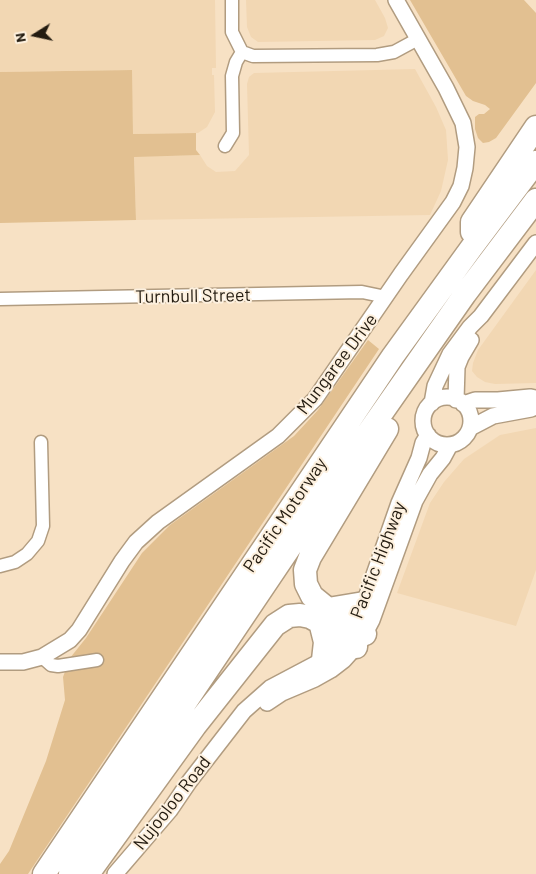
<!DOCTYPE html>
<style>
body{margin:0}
#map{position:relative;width:536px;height:874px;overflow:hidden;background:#f7e1c4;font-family:Barlow,sans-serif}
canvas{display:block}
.north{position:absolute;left:10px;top:10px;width:50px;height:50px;-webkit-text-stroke:4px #fdf0de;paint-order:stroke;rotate:260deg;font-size:14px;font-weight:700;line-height:20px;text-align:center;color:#231b10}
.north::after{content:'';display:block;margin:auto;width:18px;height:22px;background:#231b10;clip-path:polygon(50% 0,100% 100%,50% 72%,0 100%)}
</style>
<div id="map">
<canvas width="536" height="874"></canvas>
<div class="north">N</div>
</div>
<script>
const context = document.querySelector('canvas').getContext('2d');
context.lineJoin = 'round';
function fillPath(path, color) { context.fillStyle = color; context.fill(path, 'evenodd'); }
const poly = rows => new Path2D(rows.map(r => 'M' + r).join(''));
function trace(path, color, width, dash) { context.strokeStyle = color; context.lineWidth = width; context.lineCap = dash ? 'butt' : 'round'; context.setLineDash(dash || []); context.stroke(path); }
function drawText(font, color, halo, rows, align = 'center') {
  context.font = font + ' Barlow,sans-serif'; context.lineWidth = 4; context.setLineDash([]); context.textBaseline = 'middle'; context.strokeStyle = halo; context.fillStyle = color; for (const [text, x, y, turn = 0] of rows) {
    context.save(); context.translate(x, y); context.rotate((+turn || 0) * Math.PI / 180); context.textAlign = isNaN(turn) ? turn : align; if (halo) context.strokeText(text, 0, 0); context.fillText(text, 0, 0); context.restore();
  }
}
fillPath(poly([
 [0,0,215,0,216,68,212,68,212,75,214,75,215,112,207,127,198,133,133,134,131,70,0,72],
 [246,0,375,0,385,18,388,28,384,36,375,40,258,42,251,37,247,27],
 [415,69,436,107,446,130,448,160,441,191,430,215,136,220,134,156,200,155,207,166,216,172,235,171,249,155,247,84,249,77,254,73],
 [536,270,536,383,495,384,485,382,477,377,472,371,473,363,478,350],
 [536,428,536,570,516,626,397,593,430,503,444,482,464,459,500,435]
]), '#f2d7b3');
fillPath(poly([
 [410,0,524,0,536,13,536,83,496,138,489,142,483,143,478,138,475,129,475,117,479,114,484,114,490,109,485,105,473,101,466,96],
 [132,70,133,134,196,133,196,150,200,155,134,157,136,220,0,223,0,72],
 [368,340,379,349,28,874,0,874,0,864,9,851,46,761,65,700,63,677,70,658,86,638,142,553,170,525,294,436,318,410]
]), '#e2c091');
const minor = poly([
 [232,0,232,32,242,52,253,56,377,55,394,52,418,39],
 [225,146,233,133,232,76,236,62,242,52],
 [0,299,362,292,386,297],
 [0,566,15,562,27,554,38,541,43,526,41,442],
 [42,657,51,665,58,666,97,660]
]);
const tertiary = poly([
 '423 421a24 24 0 1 1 48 0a24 24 0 1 1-48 0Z',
 [456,400,457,367,461,357,471,340],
 [432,403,435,386,450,354,470,327,481,316,536,243],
 [463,404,475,400,498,400,530,397,536,398],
 [470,428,493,416,531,409,536,407],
 [0,662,23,662,42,657,70,640,79,630,122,561,136,542,158,522,278,436,315,399,401,274,453,202,461,186,465,168,467,147,463,123,446,88,396,0],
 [267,703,282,693,315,679,331,670,344,660,361,641,372,620,415,501,430,474,443,458,450,445],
 [115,874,170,810,189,782,244,711,270,688,323,660,334,651,349,633,361,612,399,503,419,458,423,443,428,435]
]);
const motorway = poly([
 [472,232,472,222,536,127],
 [328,609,364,603],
 [320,622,325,642,323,660],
 [365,634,328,609,312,596,306,584,305,570,310,557,387,429],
 [44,874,393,356,472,247,536,162],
 [70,874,344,467,465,294,536,200],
 [88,874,195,726,275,625,289,616,300,615,310,617,328,627,356,647]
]);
trace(minor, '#b19c80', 15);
trace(tertiary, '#b19c80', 18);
trace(motorway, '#b19c80', 25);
trace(minor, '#fff', 12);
trace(tertiary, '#fff', 15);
trace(motorway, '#fff', 22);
drawText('18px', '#231b10', '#fdf0de', [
 ["Turnbull Street",193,296,-1],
 ["Mungaree Drive",337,364,-53],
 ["Pacific Motorway",285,515,-56],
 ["Pacific Highway",378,560,-69],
 ["Nujooloo Road",172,803,-52]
]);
</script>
